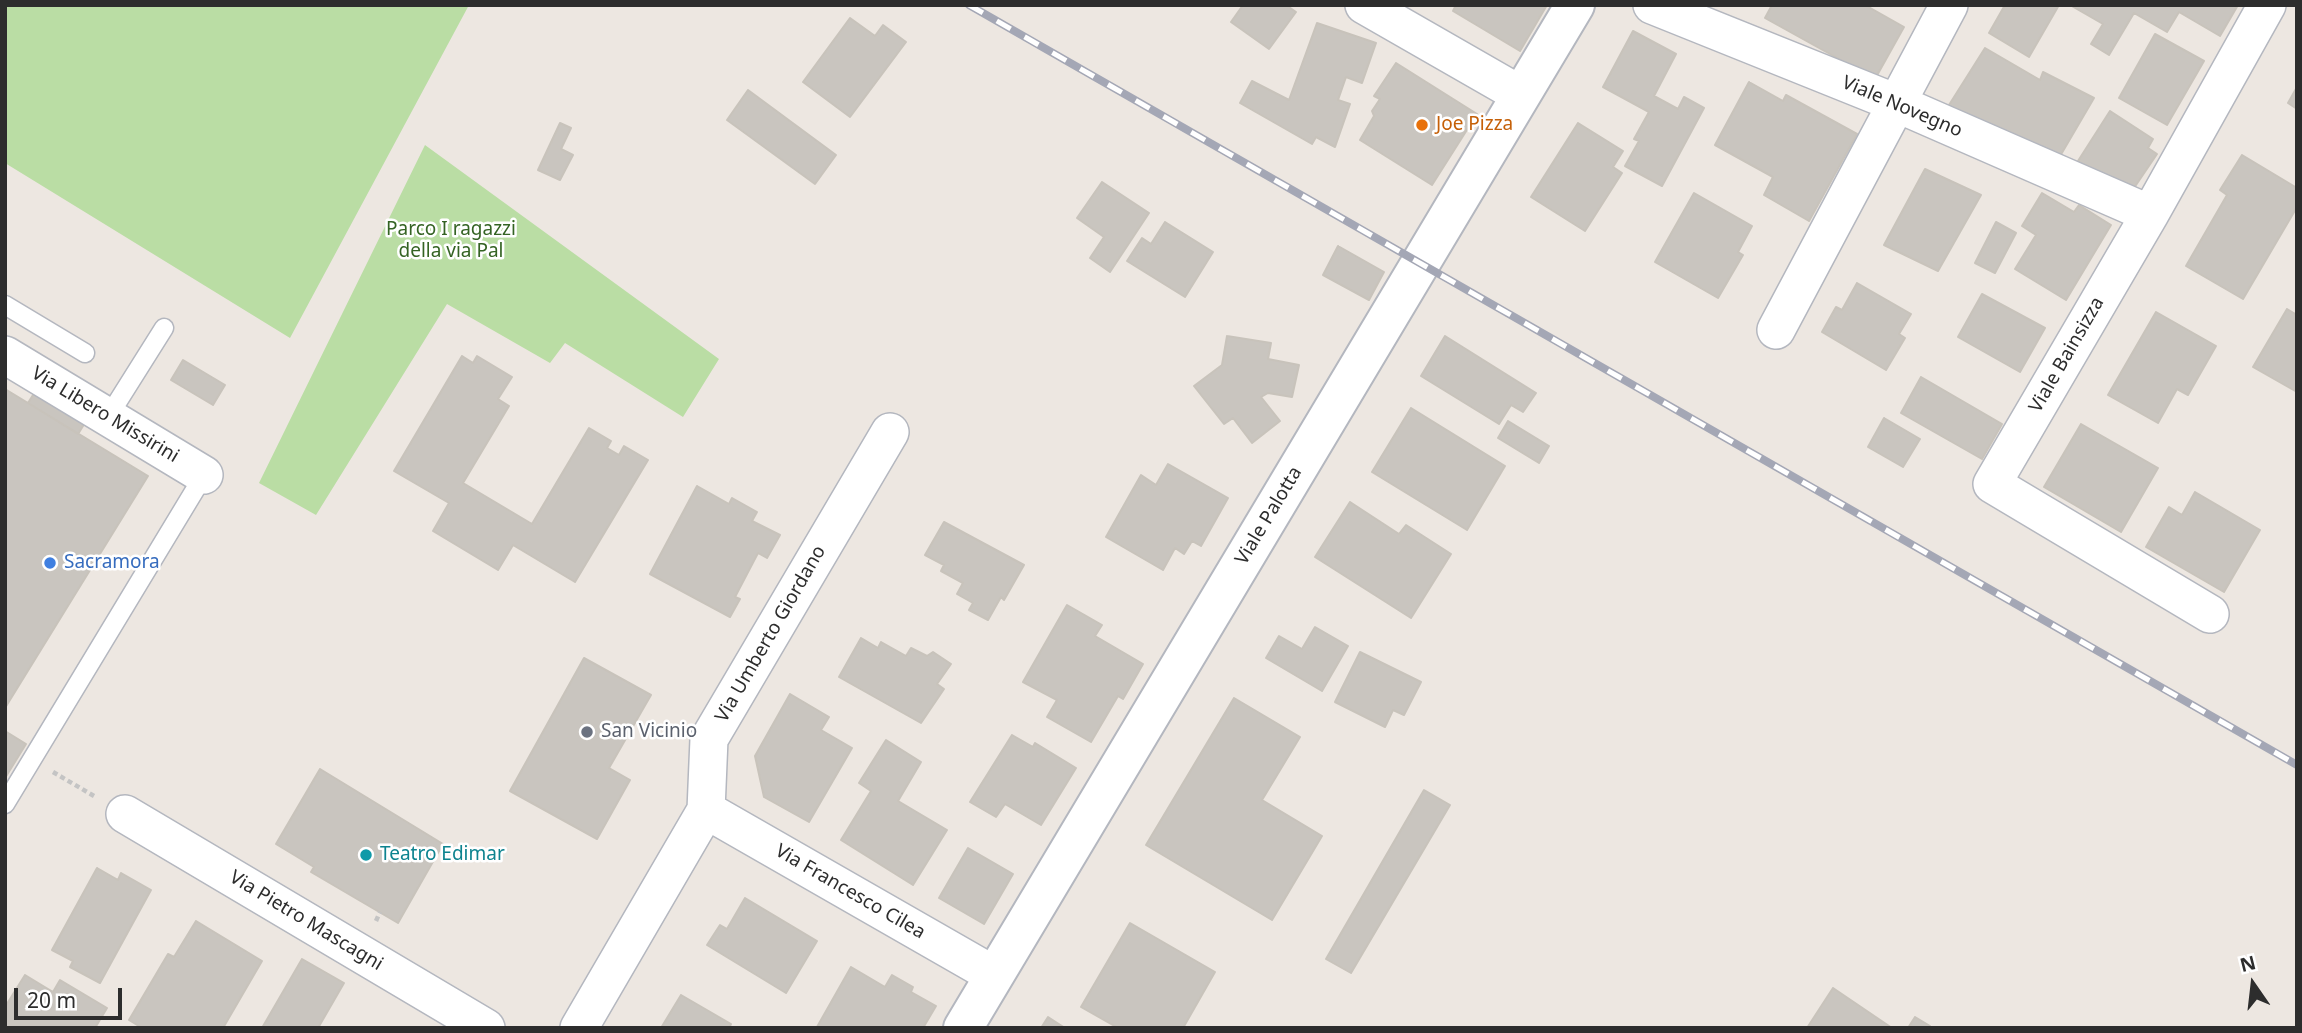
<!DOCTYPE html>
<style>
body{margin:0}
#map{position:relative;width:2302px;height:1033px;overflow:hidden;background:#ede7e1;font-family:"Noto Sans",sans-serif}
canvas{display:block}
.frame{position:absolute;inset:0;border:7px solid #2d2d2d;pointer-events:none}
.north{position:absolute;left:2218px;top:949px;width:70px;height:70px;-webkit-text-stroke:5px #fff;paint-order:stroke;rotate:346deg;font-size:19px;font-weight:700;line-height:28px;text-align:center;color:#2d2d2d}
.north::after{content:'';display:block;margin:auto;width:24px;height:32px;background:#2d2d2d;clip-path:polygon(50% 0,100% 100%,50% 72%,0 100%)}
.scale{position:absolute;left:14px;top:988px;width:108px;height:32px;box-sizing:border-box;border:4px solid #2d2d2d;border-top:0;padding-left:9px;font-size:21px;line-height:24px;white-space:nowrap;color:#2d2d2d;-webkit-text-stroke:5px #fff;paint-order:stroke}
</style>
<div id="map">
<canvas width="2302" height="1033"></canvas>
<div class="frame"></div>
<div class="north">N</div>
<div class="scale">20 m</div>
</div>
<script>
const context = document.querySelector('canvas').getContext('2d');
context.lineJoin = 'round';
function fillPath(path, color) { context.fillStyle = color; context.fill(path, 'evenodd'); }
const poly = rows => new Path2D(rows.map(r => 'M' + r).join(''));
function trace(path, color, width, dash) { context.strokeStyle = color; context.lineWidth = width; context.lineCap = dash ? 'butt' : 'round'; context.setLineDash(dash || []); context.stroke(path); }
function drawText(font, color, halo, rows, align = 'center') {
  context.font = font + ' "Noto Sans",sans-serif'; context.lineWidth = 5; context.setLineDash([]); context.textBaseline = 'middle'; context.strokeStyle = halo; context.fillStyle = color; for (const [text, x, y, turn = 0] of rows) {
    context.save(); context.translate(x, y); context.rotate((+turn || 0) * Math.PI / 180); context.textAlign = isNaN(turn) ? turn : align; if (halo) context.strokeText(text, 0, 0); context.fillText(text, 0, 0); context.restore();
  }
}
fillPath(poly([
 [5,5,469,5,290,338,5,163],
 [425,145,719,359,683,417,565,343,550,363,447,304,316,515,259,483]
]), '#badda4');
const building = poly([
 [1243,5,1286,5,1296,12,1269,49,1231,22,1243,5],
 [1456,5,1547,5,1520,51,1453,11,1456,5],
 [1772,5,1865,5,1904,27,1875,79,1765,18,1772,5],
 [2005,5,2059,5,2029,57,1989,33,2005,5],
 [2070,5,2238,5,2220,36,2179,12,2167,32,2134,13,2109,55,2091,44,2103,24,2070,5],
 [850,18,875,36,883,25,906,42,850,117,803,82,850,18],
 [1317,23,1376,43,1362,83,1346,77,1338,100,1350,104,1335,147,1316,137,1312,144,1240,103,1252,81,1289,100,1317,23],
 [1633,31,1676,54,1654,96,1678,109,1684,97,1704,108,1662,186,1625,166,1639,141,1634,139,1649,112,1603,87,1633,31],
 [2155,34,2204,61,2167,125,2119,98,2155,34],
 [1985,48,2040,80,2043,72,2094,98,2056,163,1987,133,1949,105,1985,48],
 [1396,63,1477,114,1432,185,1360,140,1374,116,1372,111,1380,99,1374,96,1396,63],
 [1749,82,1783,101,1786,95,1857,134,1809,221,1764,195,1773,177,1715,145,1749,82],
 [2297,87,2297,109,2288,103,2297,87],
 [748,90,836,155,815,184,727,120,748,90],
 [2110,111,2153,139,2148,148,2157,154,2134,188,2123,181,2119,187,2078,161,2110,111],
 [560,123,571,128,561,149,573,155,560,180,538,170,560,123],
 [1578,123,1623,151,1613,167,1622,173,1585,231,1531,197,1578,123],
 [2242,155,2297,188,2297,207,2243,299,2186,266,2227,195,2220,190,2242,155],
 [1925,169,1981,195,1938,271,1884,245,1925,169],
 [1102,182,1149,213,1110,272,1090,258,1104,237,1077,218,1102,182],
 [1694,193,1752,226,1738,252,1743,255,1718,298,1655,262,1694,193],
 [2042,193,2074,212,2079,205,2111,225,2066,300,2015,269,2036,235,2022,226,2042,193],
 [1165,222,1213,252,1185,297,1127,261,1142,238,1151,244,1165,222],
 [1996,222,2016,233,1995,273,1975,263,1996,222],
 [1338,246,1384,272,1369,300,1323,275,1338,246],
 [1857,283,1911,314,1899,334,1905,338,1886,370,1822,332,1836,307,1842,310,1857,283],
 [1982,294,2045,328,2020,372,1958,337,1982,294],
 [2287,309,2297,315,2297,392,2253,367,2287,309],
 [2156,312,2216,346,2188,395,2177,389,2158,423,2108,395,2156,312],
 [1227,336,1271,343,1268,359,1299,365,1292,397,1268,393,1261,397,1280,421,1252,443,1233,418,1224,424,1194,386,1222,365,1227,336],
 [1445,336,1536,393,1523,412,1511,405,1499,424,1421,376,1445,336],
 [462,356,473,363,477,356,512,377,498,399,509,406,463,483,532,524,589,428,611,441,607,448,619,455,624,446,648,460,575,582,513,545,498,570,433,531,449,503,394,471,462,356],
 [183,360,225,385,213,405,171,380,183,360],
 [1921,377,2002,424,1982,459,1901,413,1921,377],
 [38,387,88,418,78,434,28,403,38,387],
 [5,389,148,476,5,708,5,389],
 [1411,408,1505,466,1467,530,1372,472,1411,408],
 [1884,418,1920,439,1903,467,1868,447,1884,418],
 [1508,421,1549,446,1539,463,1498,438,1508,421],
 [2081,424,2158,468,2121,532,2044,487,2081,424],
 [1168,464,1228,498,1201,546,1192,541,1184,554,1175,548,1163,570,1106,537,1141,475,1156,485,1168,464],
 [697,486,729,504,732,498,757,512,752,521,780,535,767,558,758,553,735,597,740,599,730,617,650,574,697,486],
 [2195,492,2260,530,2224,592,2146,547,2169,507,2182,515,2195,492],
 [1350,502,1399,534,1406,525,1451,554,1411,618,1315,557,1350,502],
 [944,522,1024,565,1004,600,1001,597,988,620,969,610,973,603,957,594,963,583,941,571,944,565,925,555,944,522],
 [1067,605,1102,625,1095,636,1143,664,1123,699,1118,696,1091,742,1047,717,1057,700,1023,682,1067,605],
 [1315,627,1348,646,1322,691,1266,658,1279,636,1302,649,1315,627],
 [861,638,878,648,881,642,906,656,911,648,927,656,933,652,951,664,937,684,944,689,921,723,839,677,861,638],
 [1360,652,1421,682,1404,715,1393,710,1385,727,1335,702,1360,652],
 [584,658,651,695,609,768,630,780,597,839,510,791,584,658],
 [790,694,829,717,821,730,852,748,809,822,764,797,755,756,790,694],
 [1234,698,1300,737,1262,800,1322,836,1272,920,1146,845,1234,698],
 [5,731,26,744,5,778,5,731],
 [1012,735,1033,747,1035,743,1076,768,1041,825,1005,804,996,817,970,802,1012,735],
 [886,740,921,762,898,801,947,830,913,885,841,840,871,791,859,783,886,740],
 [320,769,443,844,398,923,311,872,314,867,276,844,320,769],
 [1424,790,1450,805,1351,973,1326,959,1424,790],
 [968,848,1013,874,984,924,939,898,968,848],
 [97,868,118,880,121,873,151,890,100,983,70,967,73,961,52,950,97,868],
 [745,898,817,941,786,993,707,945,720,925,727,929,745,898],
 [196,921,262,961,223,1028,142,1028,129,1020,168,954,174,957,196,921],
 [1130,923,1215,972,1183,1028,1118,1028,1081,1007,1130,923],
 [302,959,344,983,318,1028,262,1028,302,959],
 [851,967,885,987,892,975,913,987,911,992,936,1006,923,1028,817,1027,851,967],
 [25,975,53,992,60,980,107,1008,95,1028,5,1028,5,1007,25,975],
 [1833,988,1892,1028,1807,1028,1833,988],
 [681,995,731,1024,729,1028,661,1028,681,995],
 [1048,1017,1065,1028,1041,1028,1048,1017],
 [1915,1017,1930,1026,1929,1028,1908,1028,1915,1017]
]);
fillPath(building, '#c9c5bf');
trace(building, '#c8c3bb', 2);
const lane = poly([
 [5,305,85,353],
 [108,417,164,328],
 [5,804,204,475]
]);
const street = poly([
 [1364,5,1521,95],
 [1652,5,1896,103,2150,214],
 [1776,330,1949,5],
 [5,355,204,475],
 [2210,614,1992,484,2150,214,2267,5],
 [706,810,994,975],
 [125,814,486,1028],
 [579,1028,706,810,709,739,890,432]
]);
const secondary = poly([
 [963,1028,1575,5]
]);
trace(lane, '#b4b7bf', 21);
trace(street, '#b4b7bf', 40);
trace(secondary, '#b4b7bf', 42);
trace(poly([
 [53,772,94,796],
 [376,921,380,912]
]), '#c4c4c4', 4.5, [5, 3.5]);
trace(lane, '#fff', 18);
trace(street, '#fff', 37);
trace(secondary, '#fff', 38);
const rail = poly([
 [969,5,2297,765]
]);
trace(rail, '#a4a7b5', 8);
trace(rail, '#fff', 5, [16]);
for (const [x, y, r, color] of [
 [1422,125,7,"#e8710a"],
 [50,563,7,"#3f7fe0"],
 [587,732,7,"#6b7280"],
 [366,855,7,"#0f9aa8"]
]) { const dot = new Path2D(); dot.arc(x, y, r, 0, 2 * Math.PI); context.fillStyle = color; context.fill(dot); trace(dot, '#fff', 2.5); }
drawText('19px', '#2d2d2d', '#fff', [
 ["Viale Novegno",1902,107,23],
 ["Viale Bainsizza",2067,355,-60],
 ["Via Libero Missirini",105,415,31],
 ["Viale Palotta",1269,516,-59],
 ["Via Umberto Giordano",771,634,-60],
 ["Via Francesco Cilea",850,892,30],
 ["Via Pietro Mascagni",306,921,31]
]);
drawText('19px', '#c56008', '#fff', [
 ["Joe Pizza",1436,125]
], 'left');
drawText('19px', '#346323', '#fff', [
 ["Parco I ragazzi",451,230],
 ["della via Pal",451,252]
]);
drawText('19px', '#366cbe', '#fff', [
 ["Sacramora",64,563]
], 'left');
drawText('19px', '#5b616d', '#fff', [
 ["San Vicinio",601,732]
], 'left');
drawText('19px', '#0d838f', '#fff', [
 ["Teatro Edimar",380,855]
], 'left');
</script>
